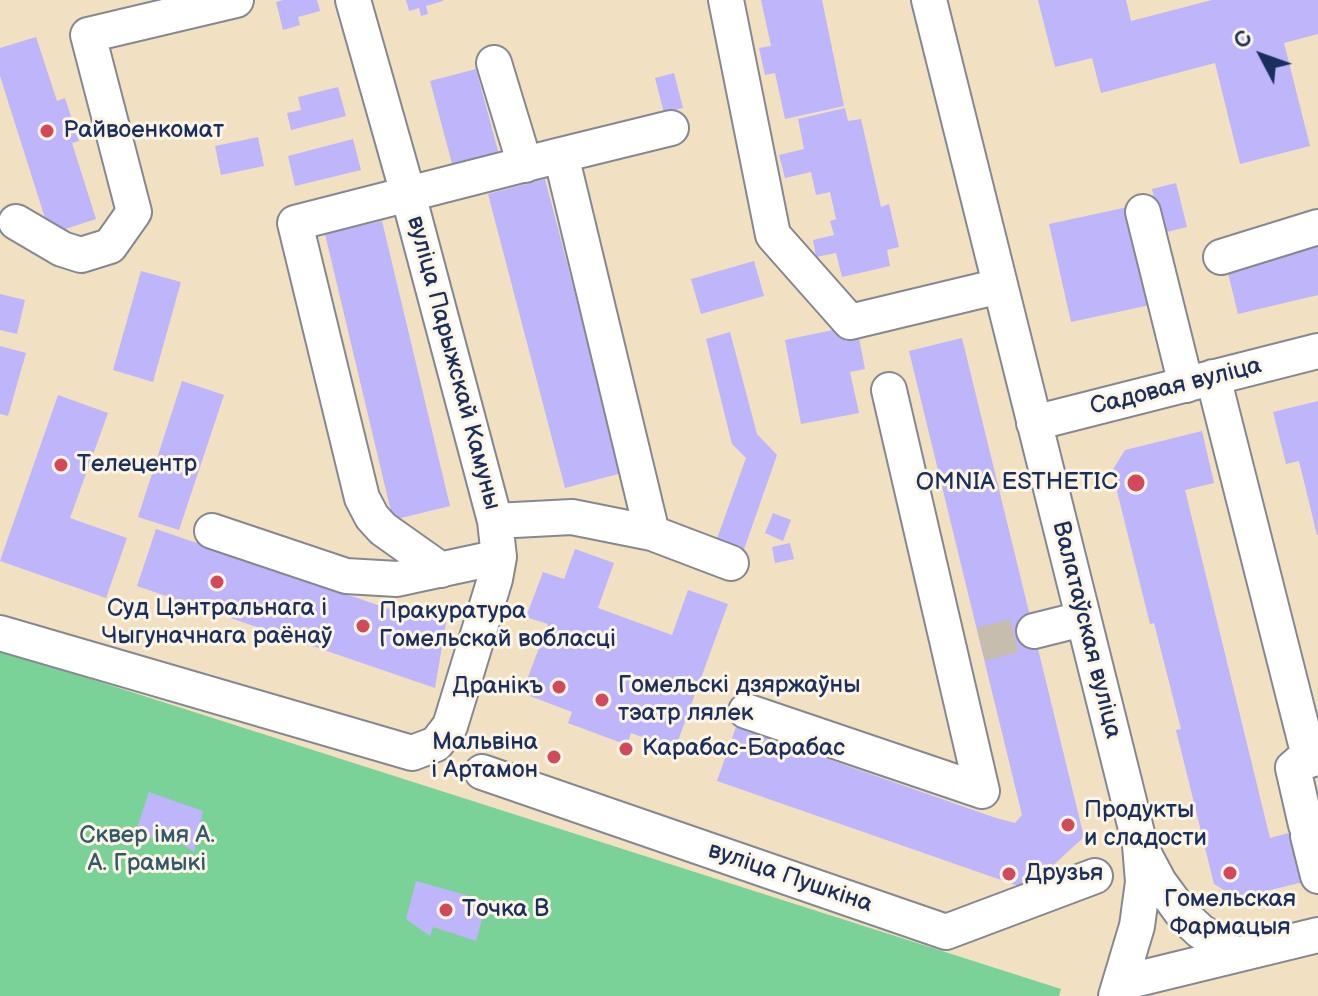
<!DOCTYPE html>
<meta charset="utf-8">
<style>
body{margin:0}
#map{position:relative;width:1318px;height:996px;overflow:hidden;background:#f2e0c2;font-family:"Balsamiq Sans",sans-serif}
canvas{display:block}
.north{position:absolute;left:1222px;top:16px;width:80px;height:80px;-webkit-text-stroke:6px #fcf5e5;paint-order:stroke;rotate:311deg;font-size:22px;font-weight:700;line-height:32px;text-align:center;color:#1b2f5e}
.north::after{content:'';display:block;margin:auto;width:28px;height:36px;background:#1b2f5e;clip-path:polygon(50% 0,100% 100%,50% 72%,0 100%)}
</style>
<div id="map">
<canvas width="1318" height="996"></canvas>
<div class="north">С</div>
</div>
<script>
const context = document.querySelector('canvas').getContext('2d');
context.lineJoin = 'round';
function fillPath(path, color) { context.fillStyle = color; context.fill(path, 'evenodd'); }
const poly = rows => new Path2D(rows.map(r => 'M' + r).join(''));
function trace(path, color, width, dash) { context.strokeStyle = color; context.lineWidth = width; context.lineCap = dash ? 'butt' : 'round'; context.setLineDash(dash || []); context.stroke(path); }
function drawText(font, color, halo, rows, align = 'center') {
  context.font = font + ' "Balsamiq Sans",sans-serif'; context.lineWidth = 6; context.setLineDash([]); context.textBaseline = 'middle'; context.strokeStyle = halo; context.fillStyle = color; for (const [text, x, y, turn = 0] of rows) {
    context.save(); context.translate(x, y); context.rotate((+turn || 0) * Math.PI / 180); context.textAlign = isNaN(turn) ? turn : align; if (halo) context.strokeText(text, 0, 0); context.fillText(text, 0, 0); context.restore();
  }
}
fillPath(poly([
 [0,650,1061,989,1059,996,0,996]
]), '#7ad298');
fillPath(poly([
 [283,0,317,0,320,11,298,17,300,25,283,30,276,2],
 [406,0,443,0,443,1,426,6,428,14,421,16,419,8,409,11],
 [761,0,822,0,844,106,785,119,775,73,765,75,759,48,771,46],
 [1038,0,1126,0,1131,21,1212,0,1318,0,1318,34,1284,43,1310,146,1240,164,1215,63,1101,93,1092,58,1055,67],
 [36,37,57,101,65,98,79,141,72,143,96,219,50,234,0,76,0,48],
 [476,69,500,158,454,171,430,81],
 [674,73,683,108,664,113,655,78],
 [338,87,346,116,291,130,287,113,301,110,298,97],
 [845,108,848,121,861,119,881,207,889,204,899,247,887,250,890,266,842,277,836,253,816,257,813,240,834,235,830,221,836,219,830,192,816,195,811,172,785,178,779,155,804,149,798,119],
 [258,137,264,166,221,175,215,146],
 [353,139,361,170,295,186,288,156],
 [545,179,622,473,565,488,488,194],
 [1176,183,1187,227,1163,233,1152,189],
 [1128,207,1150,305,1071,322,1049,224],
 [382,221,450,506,393,520,325,234],
 [1318,238,1318,295,1238,314,1225,261],
 [754,261,764,296,701,314,691,279],
 [141,271,181,282,153,382,113,370],
 [0,294,25,300,17,334,0,330],
 [842,328,845,341,859,338,865,369,850,372,859,413,801,424,785,340],
 [730,332,757,434,777,455,742,555,714,547,746,458,732,444,706,339],
 [962,338,1084,837,1027,889,717,781,736,727,996,818,1015,823,1022,815,909,351],
 [0,346,26,353,8,416,0,414],
 [182,381,224,395,179,530,138,517],
 [58,395,108,413,70,518,127,538,106,598,0,561],
 [1318,401,1318,535,1317,535,1299,461,1286,464,1273,412],
 [1202,431,1214,483,1185,490,1270,838,1300,830,1312,880,1237,898,1214,884,1176,730,1181,729,1154,623,1150,624,1112,471,1125,450],
 [773,513,791,520,783,541,765,533],
 [156,529,401,613,447,617,435,688,137,586],
 [790,543,794,559,775,563,772,547],
 [575,549,614,563,598,608,672,635,688,590,728,604,675,749,631,733,627,745,568,723,572,712,522,693,548,624,526,617,543,572,564,579],
 [149,792,203,811,194,852,180,843,164,838,148,838,132,843],
 [416,881,487,901,476,941,433,927,430,936,406,919]
]), '#beb5fa');
trace(poly([
 [981,644,1034,631]
]), '#c7bdae', 34, [34, 17]);
const minor = poly([
 [726,0,773,235,850,322,1000,286],
 [929,0,1140,845,1143,882,1137,926,1116,996],
 [494,63,525,165],
 [561,155,671,128],
 [1143,212,1186,385],
 [16,222,62,249,81,255,110,246,134,212,88,35,236,0],
 [1221,257,1318,227],
 [1213,377,1310,760],
 [889,390,982,791],
 [1034,423,1318,351],
 [495,521,572,517,652,533,731,563],
 [212,531,346,576,397,579,499,557],
 [441,570,383,529,372,517,362,498,295,223,561,155,652,533],
 [1034,631,1082,619],
 [0,633,412,753,436,744,450,726,495,579,499,557,495,521,408,194,353,0],
 [746,711,982,791],
 [482,772,946,932,1095,876],
 [1306,825,1293,768,1300,762,1318,758],
 [1308,836,1318,876],
 [1143,852,1159,882,1184,916,1200,931,1235,955],
 [1121,983,1318,935]
]);
trace(minor, '#868890', 38);
trace(minor, '#fff', 34);
for (const [x, y, r, color] of [
 [47,131,8,"#d1495b"],
 [61,465,8,"#d1495b"],
 [1136,483,10,"#d1495b"],
 [217,582,8,"#d1495b"],
 [363,626,8,"#d1495b"],
 [559,687,8,"#d1495b"],
 [602,700,8,"#d1495b"],
 [626,749,8,"#d1495b"],
 [554,757,8,"#d1495b"],
 [1068,825,8,"#d1495b"],
 [1230,873,8,"#d1495b"],
 [1009,874,8,"#d1495b"],
 [446,910,8,"#d1495b"]
]) { const dot = new Path2D(); dot.arc(x, y, r, 0, 2 * Math.PI); context.fillStyle = color; context.fill(dot); trace(dot, '#fcf5e5', 3); }
drawText('24px', '#1b2f5e', '#fcf5e5', [
 ["Райвоенкомат",63,131],
 ["Телецентр",77,465],
 ["OMNIA ESTHETIC",1118,483,"right"],
 ["Суд Цэнтральнага і",217,609,"center"],
 ["Чыгуначнага раёнаў",217,637,"center"],
 ["Пракуратура",379,612],
 ["Гомельскай вобласці",379,640],
 ["Гомельскі дзяржаўны",618,686],
 ["тэатр лялек",618,714],
 ["Дранікъ",543,687,"right"],
 ["Мальвіна",538,743,"right"],
 ["і Артамон",538,771,"right"],
 ["Карабас-Барабас",642,749],
 ["Продукты",1084,811],
 ["и сладости",1084,839],
 ["Друзья",1025,874],
 ["Гомельская",1230,900,"center"],
 ["Фармацыя",1230,928,"center"],
 ["Точка В",462,910]
], 'left');
drawText('24px', '#1b2f5e', '#fcf5e5', [
 ["вуліца Парыжскай Камуны",453,363,75],
 ["Садовая вуліца",1176,387,-14],
 ["Валатаўская вуліца",1086,630,76],
 ["вуліца Пушкіна",790,878,19]
]);
drawText('24px', '#33586c', '#fcf5e5', [
 ["Сквер імя А.",147,836],
 ["А. Грамыкі",147,864]
]);
</script>
